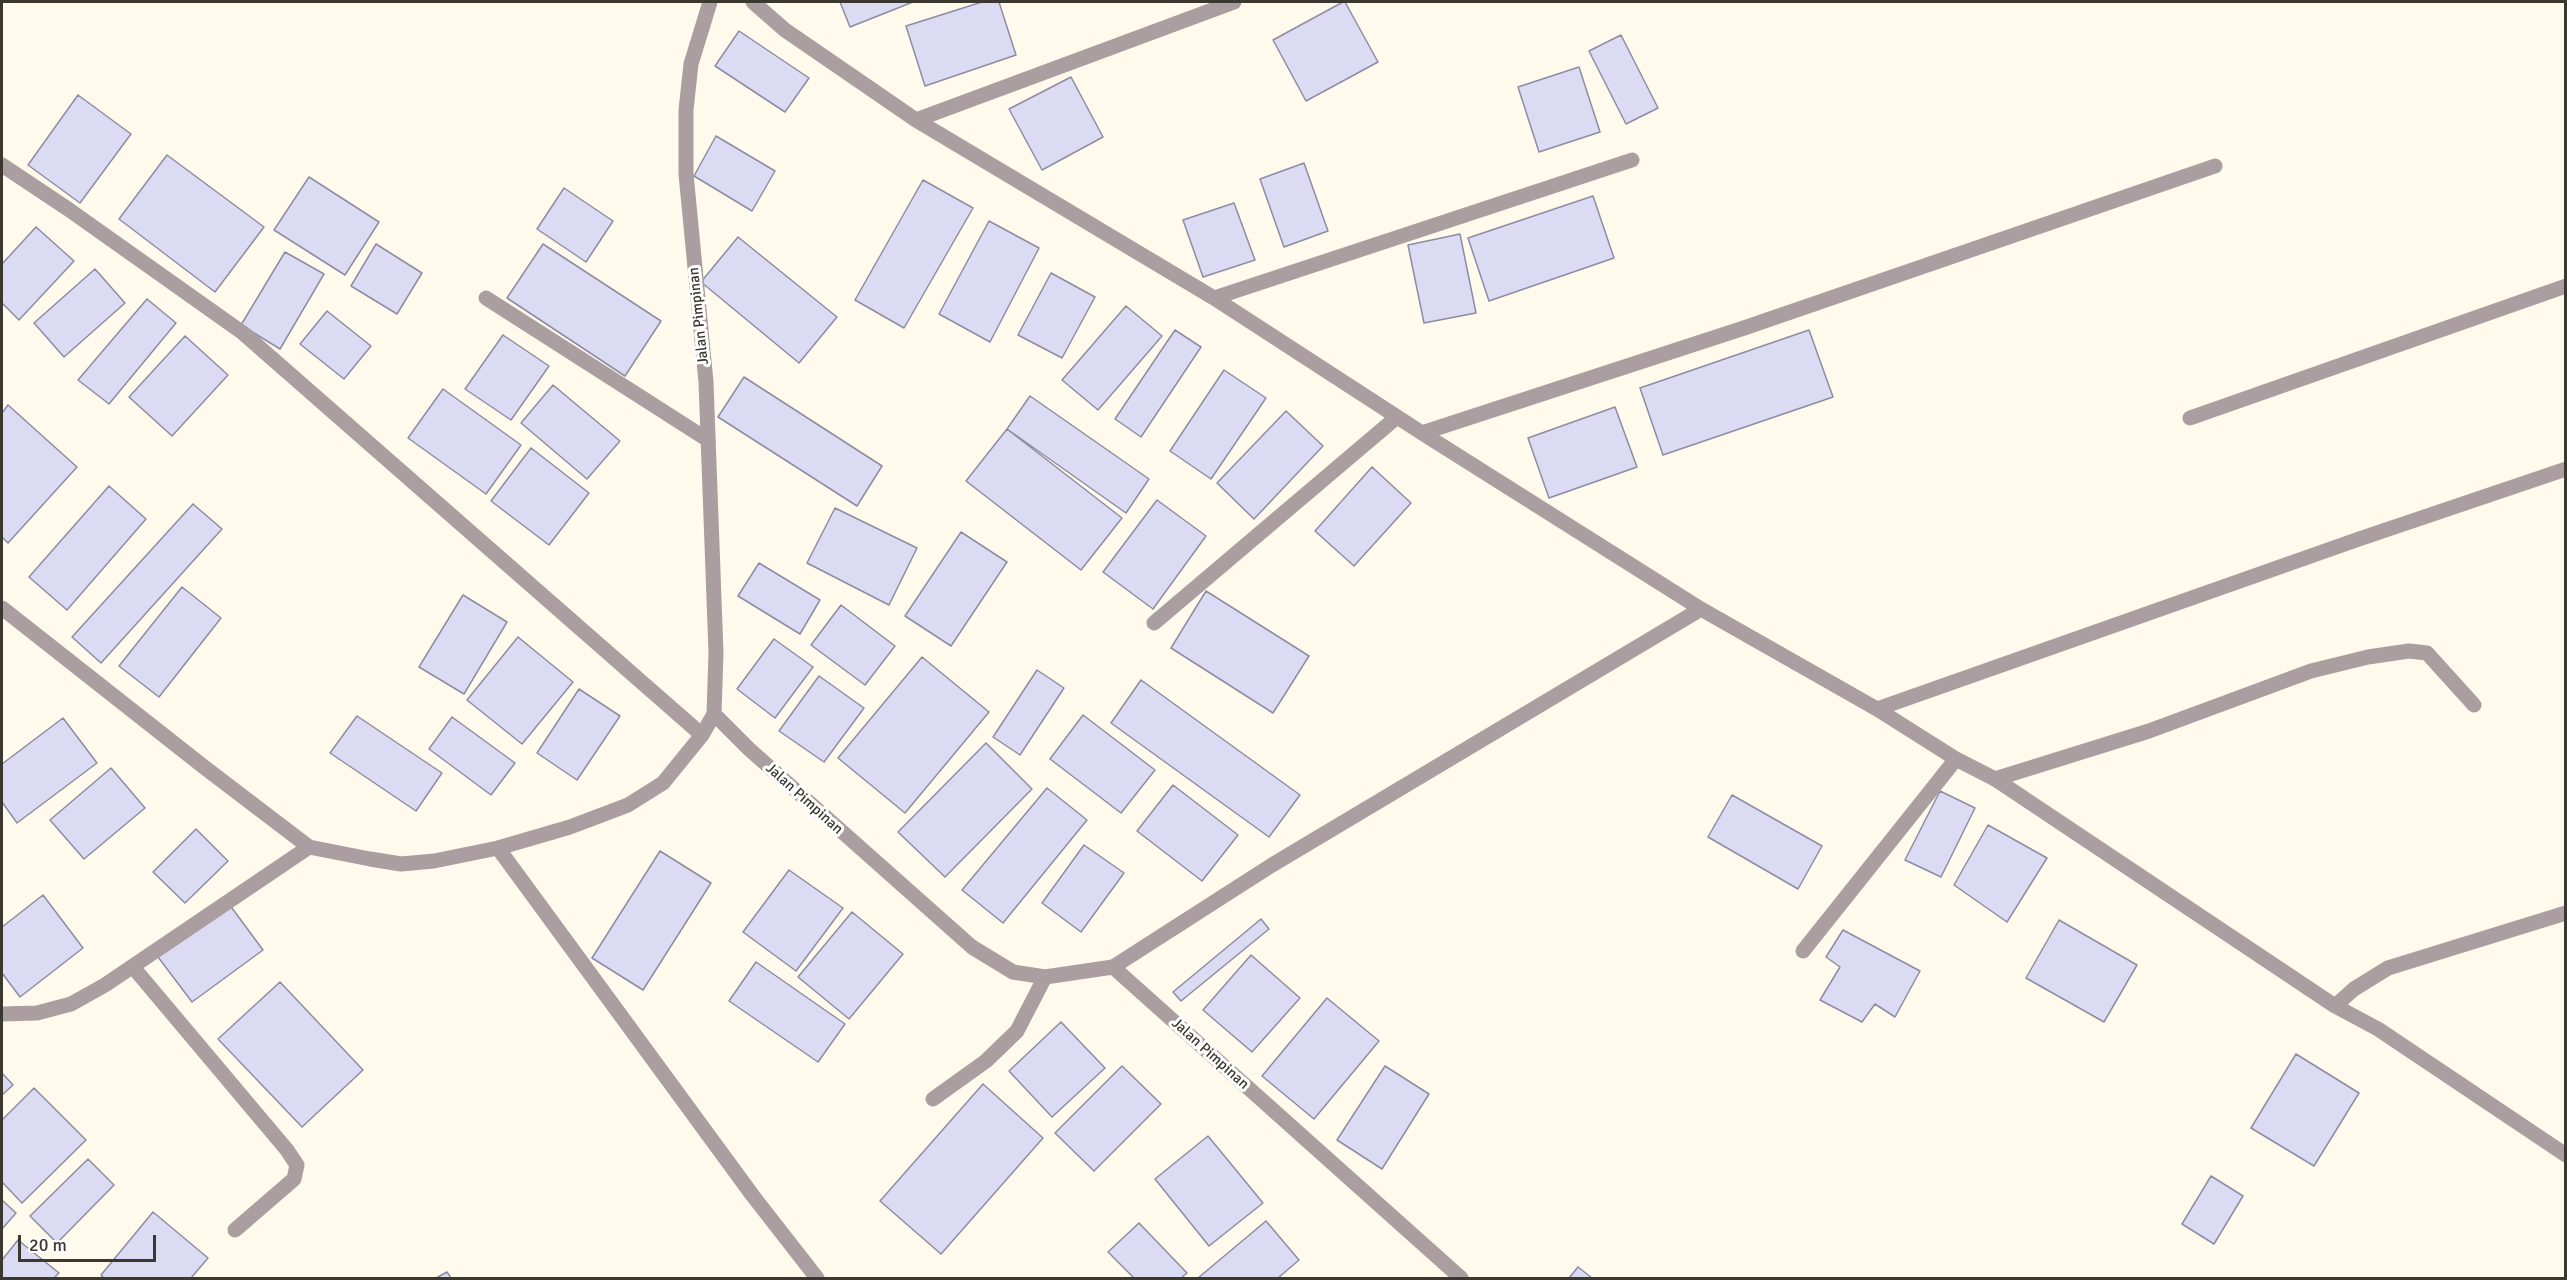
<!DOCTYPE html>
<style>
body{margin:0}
#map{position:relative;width:2567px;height:1280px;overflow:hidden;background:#fffaec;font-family:Signika,sans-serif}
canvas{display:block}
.frame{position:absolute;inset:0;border:3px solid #3b382f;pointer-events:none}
.scale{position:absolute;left:18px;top:1235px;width:138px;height:27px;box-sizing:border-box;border:3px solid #3b382f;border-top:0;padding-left:8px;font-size:18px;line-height:21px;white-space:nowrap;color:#3b382f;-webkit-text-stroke:4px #fff;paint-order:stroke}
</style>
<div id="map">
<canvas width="2567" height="1280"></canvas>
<div class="frame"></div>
<div class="scale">20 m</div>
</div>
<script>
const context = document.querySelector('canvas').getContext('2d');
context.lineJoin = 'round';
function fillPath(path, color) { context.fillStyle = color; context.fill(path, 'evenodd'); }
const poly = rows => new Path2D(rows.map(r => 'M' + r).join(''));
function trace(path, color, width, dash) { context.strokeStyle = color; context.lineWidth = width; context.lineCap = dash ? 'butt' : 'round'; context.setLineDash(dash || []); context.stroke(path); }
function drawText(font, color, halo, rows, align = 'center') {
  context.font = font + ' Signika,sans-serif'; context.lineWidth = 6; context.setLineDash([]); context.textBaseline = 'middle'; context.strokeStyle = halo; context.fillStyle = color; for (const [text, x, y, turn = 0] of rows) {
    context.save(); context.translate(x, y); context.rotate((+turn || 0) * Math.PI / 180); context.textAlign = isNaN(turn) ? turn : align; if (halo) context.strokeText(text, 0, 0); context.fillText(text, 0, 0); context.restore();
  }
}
const building = poly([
 [840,2,913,2,850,27,840,2],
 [982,2,999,2,1016,55,925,86,906,26,982,2],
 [1343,2,1345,2,1378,62,1306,101,1273,40,1343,2],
 [739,31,809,78,785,112,715,66,739,31],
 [1621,35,1658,108,1626,124,1589,51,1621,35],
 [1579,67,1600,132,1539,152,1518,87,1579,67],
 [1071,77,1103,137,1042,170,1009,109,1071,77],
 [78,95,131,134,80,203,28,165,78,95],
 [716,136,775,171,752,211,694,176,716,136],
 [167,155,264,227,215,292,119,219,167,155],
 [1304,163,1328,231,1284,247,1260,179,1304,163],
 [309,177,379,222,345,275,274,230,309,177],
 [923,180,973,208,904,328,855,300,923,180],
 [564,188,613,221,586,262,537,229,564,188],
 [1593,196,1614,258,1489,301,1468,238,1593,196],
 [1234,203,1255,260,1203,277,1183,220,1234,203],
 [989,221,1039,248,990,342,939,314,989,221],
 [36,227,74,261,19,320,2,303,2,264,36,227],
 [1460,234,1476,313,1424,323,1408,245,1460,234],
 [738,237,837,317,799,363,701,282,738,237],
 [376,244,422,273,397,314,351,286,376,244],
 [543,244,661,321,625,376,507,298,543,244],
 [285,252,324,274,280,349,241,325,285,252],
 [95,269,125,303,64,357,34,323,95,269],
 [1051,273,1095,297,1062,358,1018,335,1051,273],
 [147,299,176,323,109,404,78,380,147,299],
 [1126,306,1162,336,1098,410,1062,380,1126,306],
 [327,311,371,346,344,379,300,344,327,311],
 [1175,330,1201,347,1141,437,1115,419,1175,330],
 [1809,330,1833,397,1663,455,1640,388,1809,330],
 [503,335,549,366,511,420,465,389,503,335],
 [185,336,228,375,172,436,129,397,185,336],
 [1224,370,1266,398,1211,479,1170,451,1224,370],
 [744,377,882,466,857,506,718,417,744,377],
 [553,385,620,441,587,479,521,423,553,385],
 [443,389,521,445,486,494,408,438,443,389],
 [1030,396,1149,479,1126,513,1007,429,1030,396],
 [8,405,77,467,8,543,2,537,2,413,8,405],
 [1615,407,1637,467,1549,498,1528,438,1615,407],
 [1286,411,1323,446,1254,519,1217,483,1286,411],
 [1007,429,1122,518,1081,570,966,481,1007,429],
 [531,448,589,493,549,545,491,501,531,448],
 [1372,467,1411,503,1354,566,1315,531,1372,467],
 [109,486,146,519,67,610,29,577,109,486],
 [1157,500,1206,536,1153,609,1103,572,1157,500],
 [193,504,222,529,101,663,72,637,193,504],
 [835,508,917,548,889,605,807,563,835,508],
 [961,532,1007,562,951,646,905,616,961,532],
 [759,563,820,600,800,634,738,596,759,563],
 [182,587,221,618,159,697,119,666,182,587],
 [1206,591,1309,656,1273,713,1171,648,1206,591],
 [463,595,507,622,464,694,419,667,463,595],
 [841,605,895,646,865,685,811,645,841,605],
 [518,637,573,682,522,744,467,700,518,637],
 [774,639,813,667,775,718,737,689,774,639],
 [922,657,989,712,905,813,838,758,922,657],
 [1037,670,1064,688,1020,755,993,737,1037,670],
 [819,676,864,708,824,762,779,731,819,676],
 [1141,680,1300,795,1269,837,1111,723,1141,680],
 [579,689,620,716,577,780,537,753,579,689],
 [1083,715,1155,770,1121,813,1050,759,1083,715],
 [357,716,442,773,416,811,330,753,357,716],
 [452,717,515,763,491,795,429,749,452,717],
 [63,718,97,763,17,823,2,802,2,764,63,718],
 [986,743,1032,789,945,877,898,832,986,743],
 [111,768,145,808,84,859,50,820,111,768],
 [1173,785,1238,835,1202,881,1137,831,1173,785],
 [1047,788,1087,820,1003,923,962,890,1047,788],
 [1940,791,1975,808,1941,877,1905,860,1940,791],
 [1732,795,1822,846,1798,889,1708,837,1732,795],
 [1988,825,2047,858,2007,922,1954,885,1988,825],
 [196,829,228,861,185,903,153,872,196,829],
 [1084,845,1124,873,1081,932,1042,903,1084,845],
 [660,851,711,883,643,990,592,958,660,851],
 [789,870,843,908,796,971,743,932,789,870],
 [43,895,83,948,20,997,2,973,2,927,43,895],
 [229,904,263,950,192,1002,158,957,229,904],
 [852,912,903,954,849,1019,798,977,852,912],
 [1261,919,1269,929,1181,1001,1173,992,1261,919],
 [2059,920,2137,965,2104,1022,2026,978,2059,920],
 [1843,930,1920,971,1895,1017,1875,1004,1862,1022,1820,1000,1840,967,1826,957,1843,930],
 [1251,955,1300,998,1252,1052,1203,1010,1251,955],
 [756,962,845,1024,818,1062,729,1001,756,962],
 [280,982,363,1070,302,1127,218,1039,280,982],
 [1327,998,1379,1041,1314,1119,1262,1076,1327,998],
 [1061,1022,1105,1068,1052,1117,1009,1071,1061,1022],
 [2296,1054,2359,1093,2314,1166,2251,1128,2296,1054],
 [1122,1066,1161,1104,1094,1171,1055,1133,1122,1066],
 [1385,1066,1429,1094,1382,1169,1337,1140,1385,1066],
 [2,1073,13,1085,2,1095,2,1073],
 [983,1084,1043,1138,941,1254,880,1201,983,1084],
 [34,1088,86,1140,22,1203,2,1182,2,1120,34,1088],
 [1208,1136,1263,1203,1209,1246,1155,1179,1208,1136],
 [88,1159,114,1185,57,1243,30,1216,88,1159],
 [2211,1176,2243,1196,2214,1244,2182,1224,2211,1176],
 [2,1200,16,1213,2,1229,2,1200],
 [153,1212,208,1258,191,1278,104,1278,101,1275,153,1212],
 [1266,1221,1299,1260,1278,1278,1198,1278,1266,1221],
 [1139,1223,1187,1273,1181,1278,1134,1278,1108,1252,1139,1223],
 [18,1240,59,1273,54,1278,2,1278,2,1260,18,1240],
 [1578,1267,1592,1278,1569,1278,1578,1267],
 [447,1272,451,1278,436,1278,447,1272]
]);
fillPath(building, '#dbdbf3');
trace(building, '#8d8ca3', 1.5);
trace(poly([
 [486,298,708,440],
 [1995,779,2149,731,2311,671,2368,657,2409,651,2427,653,2474,705]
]), '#aa9ea0', 15);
trace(poly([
 [710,2,691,64,686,110,686,174,706,382,716,653,714,714,749,749,972,947,1013,972,1045,977,1113,967,1461,1278],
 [753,2,785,30,916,120,1214,298,1422,433,1701,609,1877,709,1956,759,1995,779,2335,1006,2378,1029,2566,1155],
 [916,120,1234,2],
 [2,165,68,209,243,333,702,735],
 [1214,298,1632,160],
 [2190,418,2566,286],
 [1422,433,1744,328,2215,166],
 [2,608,204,767,309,847,370,859,401,864,434,861,498,848,570,827,628,805,663,783,702,735,714,714],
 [1154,623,1397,417],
 [1877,709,2359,539,2566,469],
 [498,848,753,1196,817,1278],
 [1803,951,1956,759],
 [133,967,287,1150,297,1165,294,1179,235,1230],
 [1113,967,1272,865,1701,609],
 [2335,1006,2354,989,2388,968,2566,913],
 [2,1014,37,1013,71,1004,105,985,309,847],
 [933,1099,986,1061,1017,1031,1045,977]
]), '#aa9ea0', 15);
drawText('15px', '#3b382f', '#fff', [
 ["Jalan Pimpinan",699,316,-96],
 ["Jalan Pimpinan",804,799,42],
 ["Jalan Pimpinan",1210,1054,42]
]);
</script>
